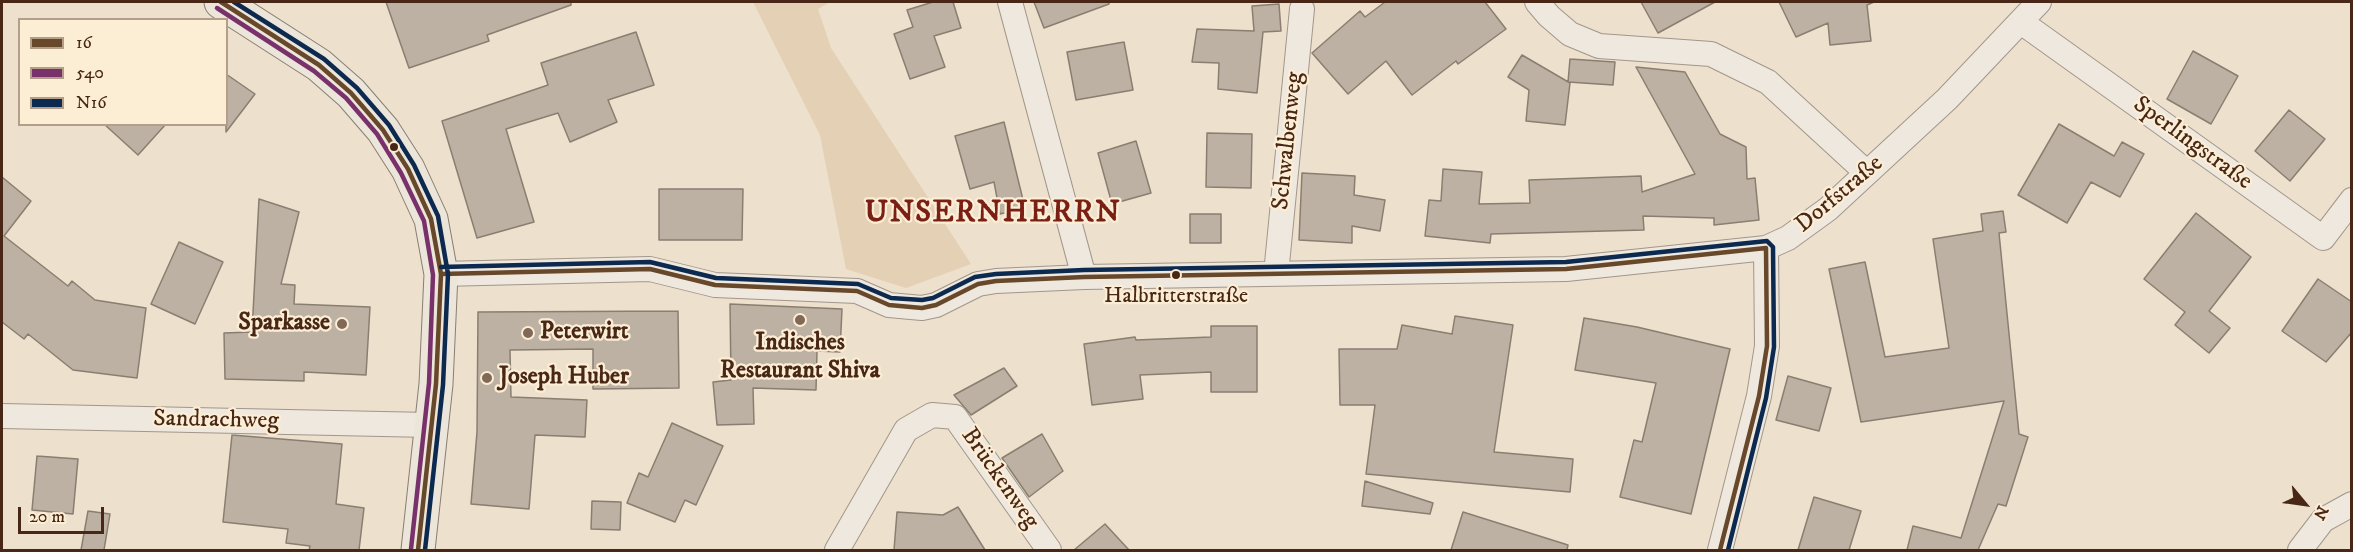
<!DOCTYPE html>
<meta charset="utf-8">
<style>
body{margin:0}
#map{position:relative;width:2353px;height:552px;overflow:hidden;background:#ede0cc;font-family:"IM FELL DW Pica",serif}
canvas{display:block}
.frame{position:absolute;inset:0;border:3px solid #492717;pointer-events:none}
.legend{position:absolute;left:18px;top:18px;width:210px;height:108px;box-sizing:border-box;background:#fcedd5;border:2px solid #b49e89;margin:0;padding:8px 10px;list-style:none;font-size:18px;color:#492717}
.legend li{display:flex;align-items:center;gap:12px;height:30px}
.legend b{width:30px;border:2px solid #b49e89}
.north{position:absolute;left:2275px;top:474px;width:60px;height:60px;-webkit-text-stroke:4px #fcedd5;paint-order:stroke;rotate:119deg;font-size:16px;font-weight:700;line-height:24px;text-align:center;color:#492717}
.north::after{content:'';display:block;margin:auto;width:21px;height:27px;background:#492717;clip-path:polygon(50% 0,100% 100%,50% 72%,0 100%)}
.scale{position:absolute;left:18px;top:507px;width:86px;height:27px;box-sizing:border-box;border:3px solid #492717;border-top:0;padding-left:8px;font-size:18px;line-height:21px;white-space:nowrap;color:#492717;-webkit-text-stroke:4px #fcedd5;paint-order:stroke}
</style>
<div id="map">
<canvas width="2353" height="552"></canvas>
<div class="frame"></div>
<ul class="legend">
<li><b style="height:8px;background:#68482a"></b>16</li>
<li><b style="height:8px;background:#79316c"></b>540</li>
<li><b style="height:8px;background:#0c294f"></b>N16</li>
</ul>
<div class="north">N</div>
<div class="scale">20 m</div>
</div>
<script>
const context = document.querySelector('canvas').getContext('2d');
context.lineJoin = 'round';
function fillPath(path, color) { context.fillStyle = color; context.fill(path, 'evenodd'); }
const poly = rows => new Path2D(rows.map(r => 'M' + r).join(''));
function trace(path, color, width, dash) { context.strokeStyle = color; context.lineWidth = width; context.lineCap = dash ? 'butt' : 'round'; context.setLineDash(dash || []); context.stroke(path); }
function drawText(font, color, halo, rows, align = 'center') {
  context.font = font + ' "IM FELL DW Pica",serif'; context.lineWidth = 4.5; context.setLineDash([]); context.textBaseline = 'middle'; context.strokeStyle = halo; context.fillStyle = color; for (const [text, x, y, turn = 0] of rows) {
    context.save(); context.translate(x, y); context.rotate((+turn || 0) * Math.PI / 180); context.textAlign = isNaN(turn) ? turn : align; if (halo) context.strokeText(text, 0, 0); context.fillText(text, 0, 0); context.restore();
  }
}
fillPath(poly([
 [753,2,830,2,818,9,831,48,971,264,906,288,846,269,820,135]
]), '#e4d0b5');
const building = poly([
 [386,2,571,2,571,5,487,35,489,41,409,68,386,2],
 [933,2,953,2,961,28,934,36,945,67,910,79,894,34,913,27,907,10,933,2],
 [1034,2,1109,2,1109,4,1044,28,1034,2],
 [1385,2,1485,2,1506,29,1458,64,1456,61,1412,95,1386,61,1348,94,1312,53,1360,11,1365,17,1385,2],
 [1641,2,1715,2,1658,33,1641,2],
 [1779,2,1874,2,1867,5,1871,41,1830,45,1828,23,1796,37,1779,2],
 [1279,4,1281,31,1263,32,1257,93,1218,89,1219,63,1192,62,1197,29,1254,31,1252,6,1279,4],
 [636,32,654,85,608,100,617,122,570,142,558,113,506,129,534,222,477,238,442,121,548,85,541,63,636,32],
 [1124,42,1133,90,1076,100,1067,52,1124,42],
 [2193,51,2238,76,2211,124,2167,99,2193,51],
 [1522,55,1570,83,1565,125,1526,121,1529,90,1508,77,1522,55],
 [1570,59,1615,62,1613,85,1568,82,1570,59],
 [1636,67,1685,72,1720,134,1746,147,1747,179,1755,178,1759,220,1714,225,1714,218,1643,216,1644,230,1491,234,1490,243,1425,236,1429,200,1441,201,1443,169,1482,172,1479,204,1530,203,1529,180,1641,176,1642,192,1695,174,1636,67],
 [226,74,255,94,226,132,226,74],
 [2289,110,2325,139,2290,181,2255,151,2289,110],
 [1004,122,1025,208,1000,214,994,182,970,189,955,136,1004,122],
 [104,124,166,124,138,155,104,124],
 [2059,124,2114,156,2122,142,2144,154,2120,197,2091,182,2067,223,2018,195,2059,124],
 [1207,133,1252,134,1251,188,1206,187,1207,133],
 [1136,141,1151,193,1112,204,1098,153,1136,141],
 [1302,173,1355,176,1354,195,1385,200,1380,231,1352,226,1352,243,1299,240,1302,173],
 [2,177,31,201,4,236,68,286,72,281,95,300,146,308,137,378,73,370,28,334,24,339,2,322,2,177],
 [659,189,743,189,742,240,659,240,659,189],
 [259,199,299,212,281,284,295,285,294,304,370,307,366,375,304,372,304,381,225,379,224,333,252,332,259,199],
 [2003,211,2006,232,1999,233,2019,434,2028,437,2006,506,1998,504,1978,550,1907,550,1913,526,1961,538,2004,401,1861,422,1829,269,1865,262,1885,357,1949,348,1933,239,1983,231,1981,214,2003,211],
 [2196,213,2251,257,2209,311,2230,328,2209,353,2175,325,2185,312,2144,279,2196,213],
 [1190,214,1221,214,1221,243,1190,243,1190,214],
 [179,242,223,262,195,324,151,304,179,242],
 [2318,279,2352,302,2352,332,2326,362,2282,331,2318,279],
 [730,304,842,309,840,352,817,351,816,390,753,388,754,424,717,425,713,382,731,380,730,304],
 [678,311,679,388,593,389,593,349,510,350,511,397,587,400,585,437,535,435,529,509,471,504,477,432,478,312,678,311],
 [1455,316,1513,325,1494,452,1573,459,1570,492,1366,474,1375,405,1340,405,1339,349,1397,349,1402,325,1452,334,1455,316],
 [1584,318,1637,327,1730,349,1691,514,1620,497,1634,440,1642,442,1656,383,1575,370,1584,318],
 [1211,326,1257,326,1257,392,1211,392,1211,372,1140,375,1143,399,1092,405,1084,344,1135,337,1136,340,1211,337,1211,326],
 [1004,368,1017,386,971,415,954,395,1004,368],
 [1788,376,1831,388,1819,431,1776,420,1788,376],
 [672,423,723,446,696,505,685,500,675,522,627,503,639,473,648,477,672,423],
 [1042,434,1063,471,1029,497,1002,458,1042,434],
 [232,435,342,444,336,504,364,508,359,550,309,550,310,546,286,543,288,529,223,522,232,435],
 [37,456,78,459,73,514,32,510,37,456],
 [1365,481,1433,503,1430,514,1362,506,1365,481],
 [1814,497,1861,511,1849,550,1798,550,1814,497],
 [592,501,621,502,620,530,591,529,592,501],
 [958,507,985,550,894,550,897,512,943,515,958,507],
 [88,511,110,514,104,550,81,550,88,511],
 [1463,512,1568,545,1567,550,1451,550,1463,512],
 [1105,524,1129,550,1074,550,1105,524]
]);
fillPath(building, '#bcb1a2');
trace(building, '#8a7e71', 1.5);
const minor = poly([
 [1010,2,1084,277],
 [1537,2,1549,16,1570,34,1599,46,1711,54,1768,82,1867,173],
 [2021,22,2323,238,2352,200],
 [441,274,650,269,715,285,857,291,889,305,922,308,936,305,978,284,996,281,1084,277,1566,269,1766,248,1788,238,1828,209,1947,99,2039,2],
 [1276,274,1302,9],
 [2,416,430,425],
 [837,550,906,430,932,415,955,417,1049,550],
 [1720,550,1759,396,1767,346,1766,248],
 [2300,550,2323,520,2352,504]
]);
const primary = poly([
 [221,2,319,65,351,93,383,130,408,169,431,219,441,274,436,384,418,550]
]);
trace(minor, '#a29689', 26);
trace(primary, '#8a7e71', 35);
trace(minor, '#efe8df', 24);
trace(primary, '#ece5da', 33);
trace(poly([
 [221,2,319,65,351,93,383,130,408,169,431,219,441,274,436,384,418,550],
 [441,274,650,269,715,285,857,291,889,305,922,308,936,305,978,284,996,281,1084,277,1566,269,1766,248,1767,346,1759,396,1720,550]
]), '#68482a', 4.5);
trace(poly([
 [217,8,314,71,346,98,377,134,401,173,424,221,433,275,429,383,411,549]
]), '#79316c', 4.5);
trace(poly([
 [234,2,324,59,357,88,389,125,414,165,438,216,448,274,443,385,425,550],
 [441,267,650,262,716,278,858,284,891,298,922,300,933,298,975,277,996,274,1084,270,1566,262,1767,241,1773,247,1774,347,1766,398,1728,550]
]), '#0c294f', 4.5);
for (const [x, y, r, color] of [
 [394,147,5,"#492717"],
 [1176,275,5,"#492717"],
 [800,320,6,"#826856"],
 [342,324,6,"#826856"],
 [528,333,6,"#826856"],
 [487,378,6,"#826856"]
]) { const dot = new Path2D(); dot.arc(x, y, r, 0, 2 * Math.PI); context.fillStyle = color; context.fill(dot); trace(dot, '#fcedd5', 2); }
drawText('22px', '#492717', '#fcedd5', [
 ["Halbritterstraße",1176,297]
]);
drawText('24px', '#492717', '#fcedd5', [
 ["Schwalbenweg",1289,141,-84],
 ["Sperlingstraße",2192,144,36],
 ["Dorfstraße",1840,195,-40],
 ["Sandrachweg",216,421,1],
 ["Brückenweg",999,479,55]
]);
drawText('bold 24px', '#492717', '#fcedd5', [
 ["Sparkasse",330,324,"right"],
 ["Peterwirt",540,333],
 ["Indisches",800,344,"center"],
 ["Restaurant Shiva",800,372,"center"],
 ["Joseph Huber",499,378]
], 'left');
context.letterSpacing = '1.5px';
drawText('bold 30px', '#7a1f14', '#fcedd5', [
 ["UNSERNHERRN",993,215]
]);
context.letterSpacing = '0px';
</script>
